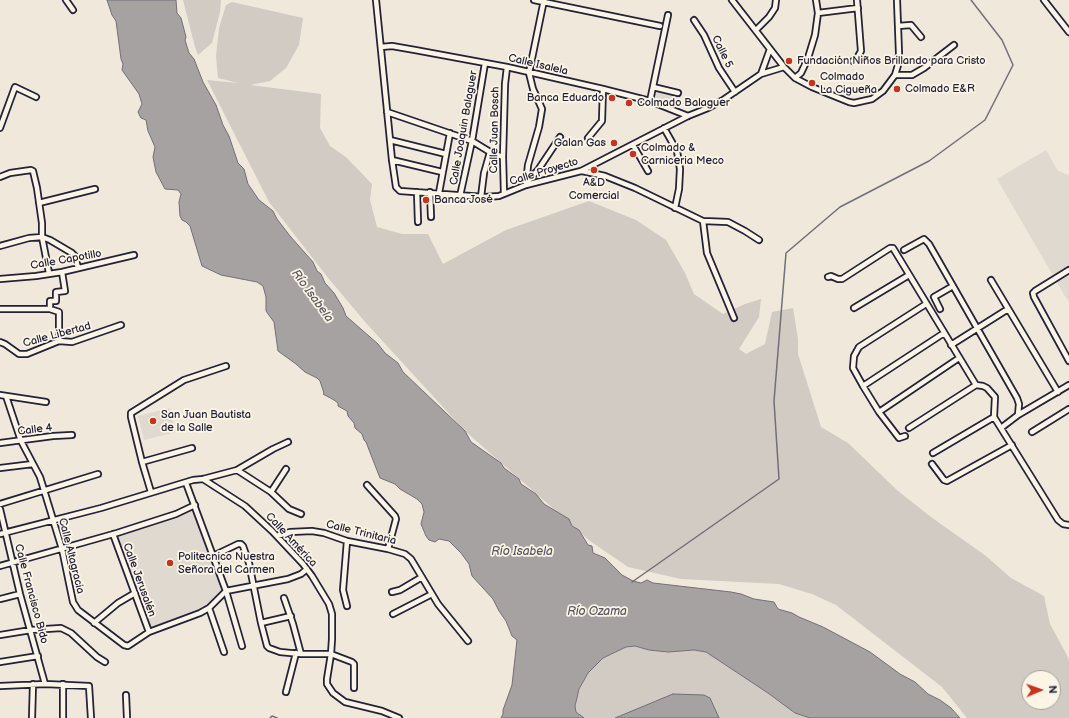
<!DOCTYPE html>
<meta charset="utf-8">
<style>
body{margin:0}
#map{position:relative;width:1069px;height:718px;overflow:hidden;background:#efe8db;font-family:"Balsamiq Sans",sans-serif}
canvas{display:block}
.north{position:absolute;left:1021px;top:670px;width:40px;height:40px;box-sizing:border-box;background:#fcf5e5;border:1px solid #a5a1a1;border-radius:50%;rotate:88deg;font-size:11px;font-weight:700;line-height:16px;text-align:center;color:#22223b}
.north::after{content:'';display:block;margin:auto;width:14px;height:18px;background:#c8321e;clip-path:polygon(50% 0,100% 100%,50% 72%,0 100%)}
</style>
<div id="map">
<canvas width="1069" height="718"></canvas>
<div class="north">N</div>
</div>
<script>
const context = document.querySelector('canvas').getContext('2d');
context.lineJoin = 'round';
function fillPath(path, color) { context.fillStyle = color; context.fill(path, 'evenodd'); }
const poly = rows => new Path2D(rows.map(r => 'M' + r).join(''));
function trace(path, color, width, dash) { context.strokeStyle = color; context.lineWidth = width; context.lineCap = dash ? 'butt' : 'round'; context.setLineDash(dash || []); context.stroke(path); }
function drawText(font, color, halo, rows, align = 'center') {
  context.font = font + ' "Balsamiq Sans",sans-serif'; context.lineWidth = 3.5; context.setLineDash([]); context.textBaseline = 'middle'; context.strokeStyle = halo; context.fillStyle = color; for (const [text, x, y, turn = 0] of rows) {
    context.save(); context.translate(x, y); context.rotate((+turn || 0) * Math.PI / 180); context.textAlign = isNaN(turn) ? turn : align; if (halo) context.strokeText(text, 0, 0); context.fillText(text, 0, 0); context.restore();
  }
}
fillPath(poly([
 [655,90,681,96,677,108,658,100,654,97],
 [1046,150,1058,171,1069,175,1069,303,997,179],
 [170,408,176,432,144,440,138,416],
 [194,509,223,590,212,601,199,611,151,627,116,536,176,517]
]), '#e0d9cf');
fillPath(poly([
 [183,0,221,0,220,12,212,43,198,55,195,47],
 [232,2,303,18,299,45,286,68,270,81,250,85,321,94,320,128,330,146,346,157,372,184,370,200,377,227,402,234,428,234,443,264,506,230,589,201,636,220,666,240,685,273,694,294,723,314,745,304,761,299,759,317,739,349,746,354,765,344,772,312,793,308,798,339,798,354,821,427,848,443,898,491,931,517,986,556,1011,578,1044,596,1050,624,1069,659,1069,718,967,718,942,687,836,605,812,594,779,584,681,579,628,567,590,541,465,431,366,323,329,279,269,202,207,80,238,83,218,78,216,56,219,28,226,5],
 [1029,678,1053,678,1053,702,1029,702],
 [635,646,649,650,668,652,694,650,706,652,768,693,795,713,810,718,719,718,626,714,615,718,584,718,576,712,575,706,579,689,588,673,603,658,626,647]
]), '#d1cbc3');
const water = poly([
 [107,0,176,0,177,13,181,18,186,37,185,40,189,53,194,59,203,82,216,105,223,125,229,136,238,163,244,169,248,184,259,200,273,211,277,219,290,236,313,262,317,271,321,274,325,283,334,293,343,308,346,316,378,344,385,353,398,363,403,372,465,431,471,442,501,463,504,468,519,479,521,484,536,494,544,504,569,519,572,526,579,530,588,545,592,546,593,553,605,558,622,575,633,581,641,583,647,580,653,583,731,592,741,594,754,599,774,602,778,609,792,613,799,617,823,627,870,652,900,674,915,682,928,694,940,700,951,708,960,718,810,718,795,713,768,693,706,652,694,650,668,652,649,650,635,646,626,647,603,658,588,673,579,689,575,706,576,712,584,718,501,718,503,714,503,710,512,685,517,640,512,636,506,621,499,611,493,599,472,576,469,564,461,553,449,541,439,539,435,542,429,540,426,536,421,524,424,512,422,504,417,499,400,489,395,484,380,478,366,442,364,440,362,434,355,428,354,423,348,416,347,411,338,406,338,403,334,400,323,394,324,393,320,381,317,378,305,372,296,364,278,351,274,322,266,311,266,297,263,286,257,282,221,275,202,266,190,226,186,222,182,220,180,216,179,202,181,194,178,190,165,189,156,172,153,157,155,147,148,131,146,120,141,118,138,112,142,104,139,94,122,70,123,64,121,59,116,21,112,15,107,0],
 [673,694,704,695,710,698,719,718,615,718,673,694]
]);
fillPath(water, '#a6a2a2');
trace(water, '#716f79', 1);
trace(poly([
 [632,582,779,479,774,401,786,253,840,207,929,161,985,120,1013,65,1002,40,971,0],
 [270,718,272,716,277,718]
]), '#716f79', 1.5);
const minor = poly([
 [66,0,73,10],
 [376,0,392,160,396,187,400,191,485,197,499,196,526,185,581,171,688,116,708,108,723,100,761,74,784,67],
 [534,0,660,26],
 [732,0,784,67,795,78,812,87,849,102,854,103,872,99,883,91,895,75,898,65,899,53,897,0],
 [1044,0,1069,32],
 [818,13,858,8],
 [694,20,704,35,719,68,735,92],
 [898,26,911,25,921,37],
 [756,30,769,17,775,8,776,0],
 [381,47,392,46,415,50,507,67,603,89,650,101,688,116],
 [853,61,857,58,861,51,857,0],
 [761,74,770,49],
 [895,75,912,75,924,68,954,45],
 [795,78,801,73,808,58,815,35,818,13,816,0],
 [653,87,678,93],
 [650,101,668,15],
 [387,112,472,141,490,152,503,157],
 [0,128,15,87,36,97],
 [664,128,677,151,680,169,679,189,675,208],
 [588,138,602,121,603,89],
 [390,140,446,154],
 [633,145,648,171],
 [392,160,442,172],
 [582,171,605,176,635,188,703,221],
 [0,177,10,173,31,170,33,171,37,188,42,223,42,237,49,273],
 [527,182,538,170,560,137],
 [526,185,528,165,539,127,542,109,533,89,529,73,544,0],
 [417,192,418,222],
 [430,192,431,217],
 [439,193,450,133],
 [504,194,503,157,505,84,507,67],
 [460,196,472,141,485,63],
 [481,197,484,173,490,152],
 [39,203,95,189],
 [703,221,707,253,734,318],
 [703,221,728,222,745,231,759,240],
 [0,246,29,238,42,237,50,240,72,253,75,256,78,268],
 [904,250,924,239,929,244,1017,398,1019,404,1018,415],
 [1069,270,1035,291,1033,293,1034,297,1069,361],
 [828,277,831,276,838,279,842,279,890,248,893,248,976,385,983,386,987,388,995,397,994,417],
 [0,279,36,276,62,272,134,255],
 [991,280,1058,392],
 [926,304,859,347,854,356,853,368,863,386,879,412,959,358],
 [854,308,909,275],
 [0,309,50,309,59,312,59,341],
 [50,309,50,301,56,301,56,292,65,291,62,272],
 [940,309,934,297,953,286],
 [0,342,5,344,19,354,27,354,59,341,72,342,121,325],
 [951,345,1008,309],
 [863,386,944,333],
 [0,395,46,402],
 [6,396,21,441,40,477,62,549,73,602,78,610,124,645,128,646,149,632,200,613,209,608,226,591,288,579,301,574,307,569],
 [879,412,899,438,905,436],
 [909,428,976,385],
 [1001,428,1018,415,1069,385],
 [1032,432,1069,409],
 [0,443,53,436,72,435],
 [933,453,994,417,1058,520,1063,524,1069,525],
 [142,462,192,448],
 [932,464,944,480,947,481,1012,445],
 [0,468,33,464],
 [237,470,271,492,289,509,301,514],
 [203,479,245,506,272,531,303,564,312,576,329,604,332,614,332,639,331,654,327,679,327,684,333,693,345,702,382,711,399,718],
 [186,483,226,591,242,646],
 [367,485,395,516,396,519,388,549],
 [151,492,142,462,131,417,131,413,184,380,226,366],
 [271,492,286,469],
 [0,504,98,474],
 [0,509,20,594,45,684],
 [0,534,101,508,193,480,203,479,237,470,273,449,288,442],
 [113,534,149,632],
 [277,536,290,532,312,531,324,533,347,541,388,549,405,554,411,559,438,604,468,641],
 [213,556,238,544,241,544,243,546,249,563,261,623,267,646,269,648,280,652,301,654,331,654,352,662,354,664,354,688],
 [0,566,117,533,176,514,195,505],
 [392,592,400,590,422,577],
 [284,598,293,624,301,654],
 [0,599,20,594],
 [347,606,343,590,347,541],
 [209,608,224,652],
 [393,614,432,594],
 [94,623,118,603,135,593],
 [261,623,291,616],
 [0,635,31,630,61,628,71,633,97,657,105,662],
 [0,662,38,656],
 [0,686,45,684,89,686,91,718],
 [286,692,296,653],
 [126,695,127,718],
 [32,718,33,684],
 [63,718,63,684]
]);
trace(minor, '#22223b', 8);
trace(minor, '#fcf5e5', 4.5);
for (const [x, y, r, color] of [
 [789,61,4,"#c8321e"],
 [812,83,4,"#c8321e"],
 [897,89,4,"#c8321e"],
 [612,98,4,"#c8321e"],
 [629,103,4,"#c8321e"],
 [614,143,4,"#c8321e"],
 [633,154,4,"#c8321e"],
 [594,170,4,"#c8321e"],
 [426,200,4,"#c8321e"],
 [153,421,4,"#c8321e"],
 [170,563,4,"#c8321e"]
]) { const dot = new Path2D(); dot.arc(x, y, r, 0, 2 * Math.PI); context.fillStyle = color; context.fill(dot); trace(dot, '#fcf5e5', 1.5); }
drawText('11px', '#22223b', '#fcf5e5', [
 ["Calle 5",722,52,64],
 ["Calle Isalela",538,65,13],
 ["Calle Joaquin Balaguer",464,128,-80],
 ["Calle Juan Bosch",495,130,-89],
 ["Calle Proyecto",544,172,-17],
 ["Calle Capotillo",66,260,-10],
 ["Calle Libertad",57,335,-15],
 ["Calle 4",35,430,-7],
 ["Calle Trinitaria",361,533,14],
 ["Calle América",291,540,47],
 ["Calle Altagracia",71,556,76],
 ["Calle Jerusalén",139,580,70],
 ["Calle Francisco Bido",31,594,75]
]);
drawText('11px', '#22223b', '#fcf5e5', [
 ["Fundación Niños Brillando para Cristo",797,61],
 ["Colmado",820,77],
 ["La Cigueña",820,90],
 ["Colmado E&R",905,89],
 ["Banca Eduardo",604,98,"right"],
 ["Colmado Balaguer",637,103],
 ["Galan Gas",606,143,"right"],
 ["Colmado &",641,148],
 ["Carniceria Meco",641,161],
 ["A&D",594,183,"center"],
 ["Comercial",594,196,"center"],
 ["Banca José",434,200],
 ["San Juan Bautista",161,415],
 ["de la Salle",161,428],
 ["Politecnico Nuestra",178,557],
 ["Señora del Carmen",178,570]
], 'left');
drawText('italic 12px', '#575564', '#fcf5e5', [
 ["Río Isabela",312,296,54],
 ["Río Isabela",522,552],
 ["Río Ozama",597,612]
]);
</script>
